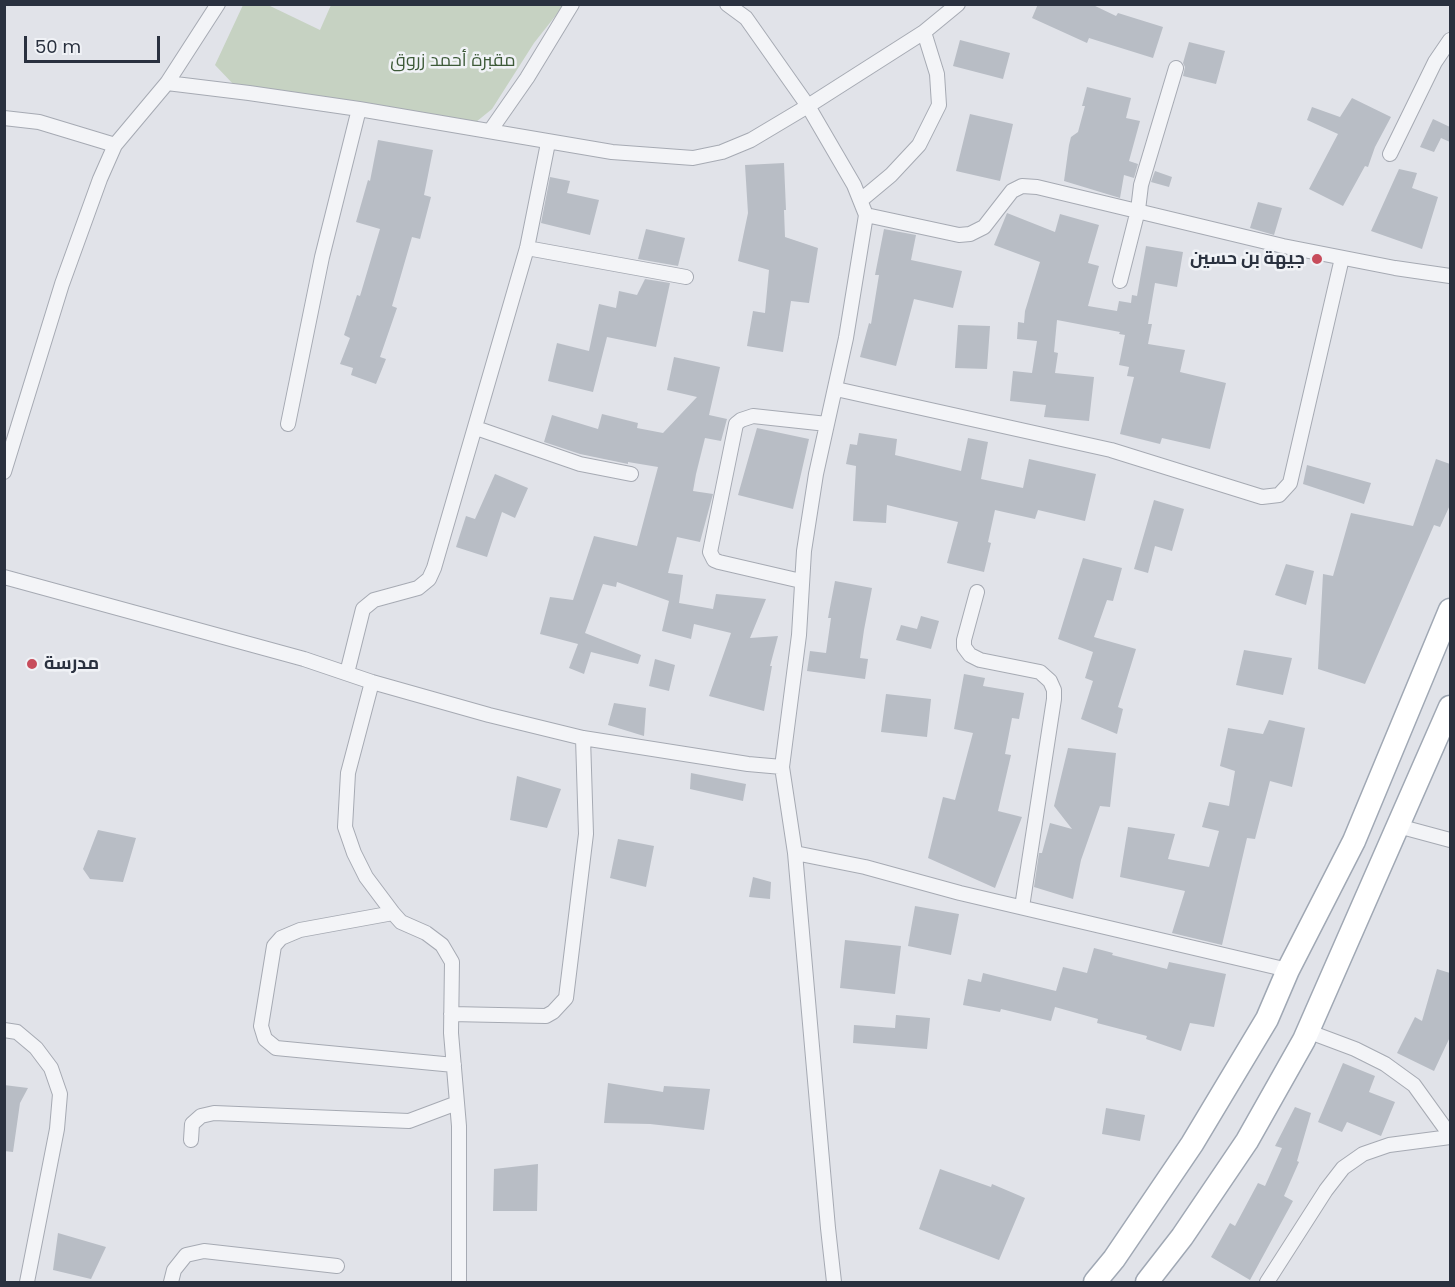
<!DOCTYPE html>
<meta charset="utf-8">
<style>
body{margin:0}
#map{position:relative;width:1455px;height:1287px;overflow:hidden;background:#e1e3e9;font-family:Poppins,sans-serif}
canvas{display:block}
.frame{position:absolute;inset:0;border:6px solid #2a313f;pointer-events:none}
.scale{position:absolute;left:24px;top:36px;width:136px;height:27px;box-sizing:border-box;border:3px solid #2a313f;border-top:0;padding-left:8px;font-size:18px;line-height:21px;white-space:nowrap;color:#2a313f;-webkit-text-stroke:4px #f0f2f6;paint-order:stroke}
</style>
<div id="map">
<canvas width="1455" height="1287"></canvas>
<div class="frame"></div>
<div class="scale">50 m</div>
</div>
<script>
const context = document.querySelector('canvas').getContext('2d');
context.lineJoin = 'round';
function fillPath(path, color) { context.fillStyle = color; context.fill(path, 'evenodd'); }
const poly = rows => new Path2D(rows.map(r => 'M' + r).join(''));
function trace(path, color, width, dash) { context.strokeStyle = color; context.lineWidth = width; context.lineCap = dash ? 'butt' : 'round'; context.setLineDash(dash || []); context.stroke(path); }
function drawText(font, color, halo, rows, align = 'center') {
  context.font = font + ' Poppins,Cairo,sans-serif'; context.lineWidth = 5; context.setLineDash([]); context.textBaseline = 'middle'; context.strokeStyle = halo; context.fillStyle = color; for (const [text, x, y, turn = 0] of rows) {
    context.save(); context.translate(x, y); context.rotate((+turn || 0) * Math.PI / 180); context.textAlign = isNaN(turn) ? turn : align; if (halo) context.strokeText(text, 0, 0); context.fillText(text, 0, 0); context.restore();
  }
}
fillPath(poly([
 [243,5,268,5,320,30,331,5,564,5,534,43,492,109,476,122,234,85,215,65]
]), '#c6d2c2');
fillPath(poly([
 [1038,4,1091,4,1116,16,1118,13,1163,27,1153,58,1089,38,1087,43,1032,18],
 [960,40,1010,53,1003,79,953,66],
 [1189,42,1225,51,1216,84,1183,76,1185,67,1183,63],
 [1087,87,1131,98,1126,118,1140,121,1129,161,1138,164,1134,178,1124,175,1120,198,1064,181,1069,145,1071,137,1078,132,1085,106,1082,106],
 [1352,98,1391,117,1375,147,1368,167,1365,166,1343,206,1309,189,1338,134,1307,120,1312,107,1340,117],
 [970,114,1013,124,1000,181,956,171],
 [1433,119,1450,127,1450,142,1441,138,1434,152,1420,147],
 [378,140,433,150,424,195,431,197,420,239,412,237,392,306,397,308,380,357,386,359,376,384,351,375,353,368,340,364,350,338,344,335,357,295,360,296,380,229,356,222,368,180,370,181],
 [784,163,786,210,784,210,785,237,818,248,809,303,791,301,783,352,747,346,753,311,765,313,769,270,738,261,748,213,745,165],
 [1399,169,1417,173,1412,188,1438,197,1422,249,1371,231],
 [1155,171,1172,177,1169,187,1151,182],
 [550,177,570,181,567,193,599,200,590,235,541,223],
 [1258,202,1282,208,1274,235,1250,228],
 [1007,213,1055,232,1060,214,1099,225,1088,263,1099,266,1088,306,1117,311,1119,301,1131,303,1132,295,1137,296,1146,246,1183,252,1177,287,1155,283,1148,324,1152,324,1148,344,1185,350,1180,372,1226,383,1210,449,1162,438,1160,444,1120,434,1134,377,1127,376,1129,367,1119,365,1125,335,1119,334,1120,332,1057,320,1054,352,1058,353,1055,373,1094,377,1089,421,1044,417,1046,405,1010,401,1013,371,1032,373,1037,341,1017,339,1018,322,1024,323,1025,311,1040,262,994,245],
 [646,229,685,238,678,266,638,259],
 [884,229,916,235,911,260,962,271,953,308,914,299,896,366,860,357,869,323,871,324,879,275,875,275],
 [645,279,670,283,656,347,607,337,593,392,548,381,557,343,589,351,599,304,616,308,619,291,637,295],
 [958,325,990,326,987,369,955,368],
 [674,357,720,367,709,415,727,419,721,441,705,438,696,474,693,491,713,494,700,542,677,537,668,573,683,575,679,603,713,609,716,594,766,599,750,638,778,636,770,666,772,666,764,711,709,696,731,633,694,624,691,639,662,631,669,601,617,582,616,587,603,584,585,633,641,655,638,664,591,652,584,674,569,668,578,644,540,634,550,597,573,600,594,536,637,546,658,467,628,462,628,464,580,454,544,442,552,415,598,429,602,414,638,423,637,428,663,433,697,397,667,390],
 [757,428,809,439,793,509,738,495],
 [859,433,897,439,895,455,961,471,968,438,988,442,981,479,1023,488,1029,459,1096,474,1085,521,1038,510,1035,519,995,510,988,542,991,543,984,572,947,563,958,522,887,505,886,523,853,521,856,466,846,464,850,444,857,445],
 [1436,459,1450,464,1450,505,1440,527,1434,525,1365,684,1318,669,1323,574,1333,576,1351,513,1413,526],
 [1307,465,1371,483,1364,504,1303,484],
 [495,474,528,488,515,518,502,512,487,557,456,547,466,516,475,519],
 [1154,500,1184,509,1172,551,1155,546,1148,573,1134,569],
 [1083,558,1122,568,1113,601,1107,600,1094,637,1136,649,1118,707,1123,709,1117,734,1081,719,1093,681,1085,678,1093,652,1058,639],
 [1286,564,1314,571,1306,605,1275,595],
 [835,581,872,588,864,630,860,658,868,659,865,679,807,671,810,651,826,653,831,618,828,618],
 [921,616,939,621,931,649,896,640,901,625,917,629],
 [1244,650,1292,658,1283,695,1236,685],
 [655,659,675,665,669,691,649,686],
 [964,674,985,678,983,686,1024,693,1019,719,1012,718,1005,754,1011,755,998,811,1022,817,995,888,928,858,943,797,955,800,973,733,954,729],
 [886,694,931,699,927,737,881,732],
 [614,703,646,708,644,736,608,725],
 [1269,720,1305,728,1292,787,1270,781,1255,839,1247,838,1222,945,1172,933,1185,891,1120,877,1128,827,1175,834,1168,859,1209,867,1219,831,1202,827,1209,802,1229,806,1235,771,1220,766,1228,728,1263,734],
 [1068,748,1116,753,1110,807,1100,806,1081,860,1073,899,1034,887,1039,853,1042,853,1050,823,1072,829,1054,806],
 [691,773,746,784,743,801,690,789],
 [517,776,561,789,547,828,510,820],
 [98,830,136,838,123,882,90,879,83,869],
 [618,839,654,846,646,887,610,878],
 [753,877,771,882,770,899,749,897],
 [915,906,959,914,951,955,908,946],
 [845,940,901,946,895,994,840,988],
 [1094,948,1113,953,1112,955,1167,969,1169,962,1226,974,1214,1027,1190,1023,1181,1051,1146,1039,1147,1036,1097,1023,1098,1019,1055,1007,1051,1021,1001,1009,1000,1012,963,1005,968,979,981,982,983,973,1056,991,1063,967,1087,973],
 [1437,969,1450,973,1450,1037,1434,1071,1397,1053,1415,1017,1422,1021],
 [896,1015,930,1018,927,1049,853,1043,854,1025,895,1028],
 [1343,1063,1375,1076,1369,1092,1395,1102,1381,1136,1347,1122,1342,1132,1318,1122],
 [608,1083,663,1092,664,1086,710,1089,704,1130,650,1124,604,1123],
 [4,1085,28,1088,20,1103,13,1152,4,1151],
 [1295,1107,1311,1113,1297,1161,1299,1162,1284,1196,1293,1201,1250,1280,1211,1257,1230,1223,1235,1226,1258,1183,1265,1186,1282,1148,1275,1146],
 [1106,1108,1145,1115,1140,1141,1102,1134],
 [538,1164,537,1211,493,1211,494,1169],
 [940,1169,991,1187,992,1184,1025,1198,999,1260,919,1229],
 [58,1233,106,1247,91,1279,53,1270]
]), '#b8bdc5');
const minor = poly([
 [727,4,746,18,808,106,854,185,866,215,846,338,816,474,804,551,799,635,782,767,795,853,828,1228,834,1282],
 [167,83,249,93,359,109,612,152,693,158,722,152,751,140,808,106,924,32,958,4],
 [4,118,39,122,115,145],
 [490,131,527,78,572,4],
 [1390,154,1435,62,1450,40],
 [861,200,891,175,919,145,939,105,937,74,924,32],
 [866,215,959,235,970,234,984,227,1012,191,1022,186,1037,187,1283,246,1395,268,1450,276],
 [527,248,686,277],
 [1120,281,1138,210,1141,185,1176,68],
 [836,389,1111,450,1262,497,1279,495,1290,483,1342,258],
 [288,424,322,257,359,109],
 [476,428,580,464,631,474],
 [4,472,62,284,100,179,115,145,167,83,218,4],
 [4,577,304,659,372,682,489,715,583,738,748,764,782,767],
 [801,581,719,562,714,560,710,552,736,424,741,420,753,416,827,424],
 [977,592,964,640,964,647,970,655,980,660,1040,672,1050,681,1054,690,1054,699,1022,907],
 [347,673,363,609,374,600,418,588,429,579,434,568,527,248,548,143],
 [372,682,348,773,345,827,354,853,366,877,393,913,401,922,426,933,442,945,452,962,451,1033,459,1126,459,1282],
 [1398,826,1450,840],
 [795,853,865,867,960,893,1288,970],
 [393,913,300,930,281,938,274,946,261,1026,265,1039,276,1048,454,1065],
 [451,1014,546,1016,553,1012,566,998,586,834,583,738],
 [4,1030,17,1032,36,1048,51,1068,60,1094,57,1129,27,1282],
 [1307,1031,1355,1049,1385,1064,1414,1085,1450,1135],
 [191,1140,192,1124,201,1116,214,1113,409,1121,457,1103],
 [171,1282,174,1270,186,1255,204,1251,337,1266],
 [1267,1282,1326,1190,1343,1168,1363,1154,1389,1145,1450,1137]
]);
const primary = poly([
 [1095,1282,1114,1259,1192,1144,1267,1019,1288,970,1354,841,1450,610],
 [1147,1282,1182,1237,1247,1141,1304,1040,1450,707]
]);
trace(minor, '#a6aab3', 16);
trace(primary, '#a0a8b4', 25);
trace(minor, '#f3f4f7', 14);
trace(primary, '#fff', 22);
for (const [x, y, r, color] of [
 [1317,259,6,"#c74c5b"],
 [32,664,6,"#c74c5b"]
]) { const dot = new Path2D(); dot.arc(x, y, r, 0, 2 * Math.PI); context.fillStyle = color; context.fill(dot); trace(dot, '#f0f2f6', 2); }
drawText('18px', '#3d5a38', '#f0f2f6', [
 ["مقبرة أحمد زروق",453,61]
]);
drawText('bold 18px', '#2a313f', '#f0f2f6', [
 ["جيهة بن حسين",1305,259],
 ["مدرسة",44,664,"left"]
], 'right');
</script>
